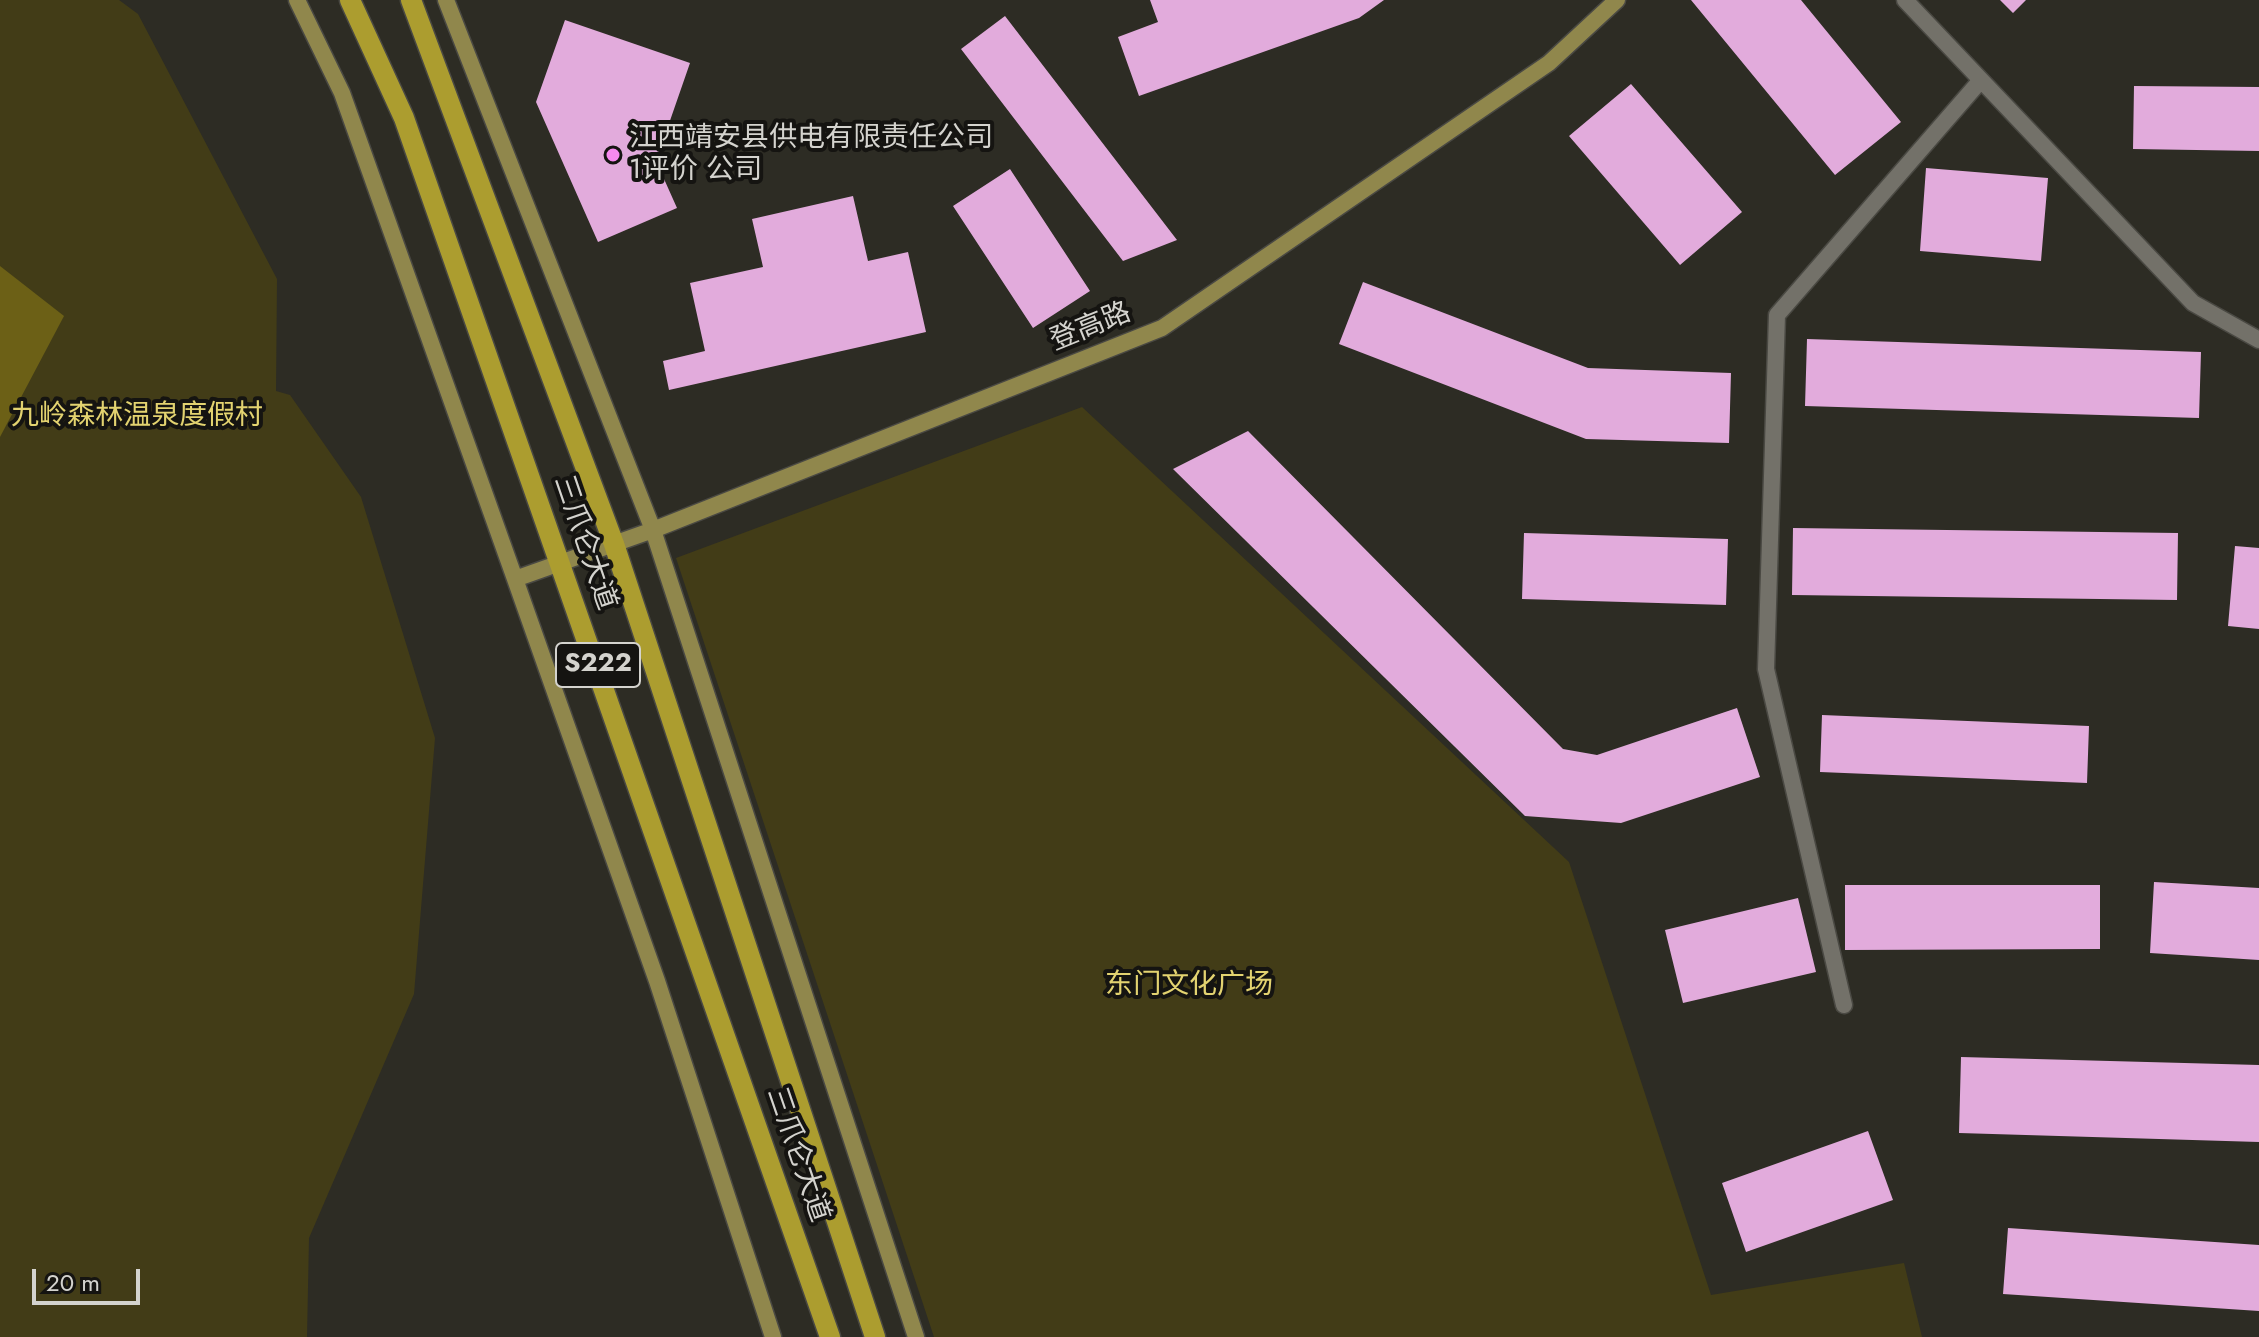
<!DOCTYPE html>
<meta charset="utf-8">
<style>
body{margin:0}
#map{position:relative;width:2259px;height:1337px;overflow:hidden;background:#2d2c24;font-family:Jost,sans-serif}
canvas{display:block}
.scale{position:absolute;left:32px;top:1269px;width:108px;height:36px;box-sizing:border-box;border:4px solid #d4d3ce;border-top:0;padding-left:10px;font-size:24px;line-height:28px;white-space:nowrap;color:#d4d3ce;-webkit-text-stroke:6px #151411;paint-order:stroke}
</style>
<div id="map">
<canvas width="2259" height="1337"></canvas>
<div class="scale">20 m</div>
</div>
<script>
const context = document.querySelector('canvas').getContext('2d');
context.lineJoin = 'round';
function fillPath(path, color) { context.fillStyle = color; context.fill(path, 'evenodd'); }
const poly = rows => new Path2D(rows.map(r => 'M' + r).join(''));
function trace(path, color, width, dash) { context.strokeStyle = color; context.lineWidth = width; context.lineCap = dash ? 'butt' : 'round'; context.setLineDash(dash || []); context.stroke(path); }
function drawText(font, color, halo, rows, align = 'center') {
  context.font = font + ' Jost,"Noto Sans SC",sans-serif'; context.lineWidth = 8; context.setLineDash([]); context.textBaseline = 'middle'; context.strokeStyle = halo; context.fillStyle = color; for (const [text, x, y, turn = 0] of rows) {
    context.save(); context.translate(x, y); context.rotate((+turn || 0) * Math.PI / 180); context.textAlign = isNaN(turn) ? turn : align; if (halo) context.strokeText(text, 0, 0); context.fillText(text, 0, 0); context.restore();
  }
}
fillPath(poly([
 [0,0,119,0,138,14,277,279,276,391,290,395,361,497,435,738,414,994,309,1238,307,1337,0,1337],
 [1082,407,1569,862,1711,1295,1904,1263,1922,1337,934,1337,676,558]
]), '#423c17');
fillPath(poly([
 [0,266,64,316,0,437]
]), '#6c6016');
fillPath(poly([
 [1150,0,1384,0,1359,18,1139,96,1118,37,1158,22],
 [1691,0,1801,0,1901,122,1835,175],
 [2000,0,2026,0,2013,13],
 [1005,16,1177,240,1123,261,961,49],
 [565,20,690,63,656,161,677,208,598,242,536,102],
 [1631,84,1742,212,1680,265,1569,136],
 [2134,86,2259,87,2259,151,2133,149],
 [1926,168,2048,178,2041,261,1920,251],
 [1010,169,1090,291,1033,328,953,206],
 [853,196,868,261,908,252,926,332,669,390,663,361,705,351,690,283,763,267,752,219],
 [1363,282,1588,368,1731,373,1729,443,1586,439,1339,344],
 [1807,339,2201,352,2199,418,1805,406],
 [1248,431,1563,749,1597,755,1737,708,1760,777,1621,823,1525,816,1173,469],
 [1793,528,2178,533,2177,600,1792,595],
 [1524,533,1728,539,1726,605,1522,599],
 [2235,546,2259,548,2259,629,2228,626],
 [1822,715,2089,726,2087,783,1820,772],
 [2154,882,2259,888,2259,960,2150,953],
 [1845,885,2100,885,2100,949,1845,950],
 [1798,898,1816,972,1683,1003,1665,930],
 [1961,1057,2259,1065,2259,1142,1959,1133],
 [1868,1131,1893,1200,1746,1252,1722,1183],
 [2008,1228,2259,1245,2259,1311,2003,1294]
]), '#e2abdc');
const street = poly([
 [1905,0,2193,303,2259,340],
 [1844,1005,1766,669,1777,315,1981,80]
]);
const secondary = poly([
 [297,0,342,93,515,579,657,981,773,1337],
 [446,0,653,530,916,1337],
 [515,579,653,530,1162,328,1549,63,1617,0]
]);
const primary = poly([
 [350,0,404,118,830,1337],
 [411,0,614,544,875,1337]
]);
trace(street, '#4a4943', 19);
trace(secondary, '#4a4943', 19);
trace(primary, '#4a4943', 23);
trace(street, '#737169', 16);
trace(secondary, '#90874c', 16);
trace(primary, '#ac9d2f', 20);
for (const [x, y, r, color] of [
 [613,155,8,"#f689ee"]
]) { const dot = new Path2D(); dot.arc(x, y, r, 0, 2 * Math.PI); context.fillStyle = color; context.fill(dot); trace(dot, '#151411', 3); }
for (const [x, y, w] of [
 [598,665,84]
]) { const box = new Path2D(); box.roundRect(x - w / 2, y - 22, w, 44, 6); context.fillStyle = '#151411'; context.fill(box); trace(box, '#d4d3ce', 2); }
drawText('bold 26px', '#d4d3ce', null, [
 ["S222",598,665]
]);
drawText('28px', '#d4d3ce', '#151411', [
 ["江西靖安县供电有限责任公司",629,139],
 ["1评价 公司",629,171]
], 'left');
drawText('28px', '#d4d3ce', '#151411', [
 ["登高路",1091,328,-22],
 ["三爪仑大道",584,543,71],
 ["三爪仑大道",797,1155,71]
]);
drawText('28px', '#e3d370', '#151411', [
 ["九岭森林温泉度假村",137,417],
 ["东门文化广场",1189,986]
]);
</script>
